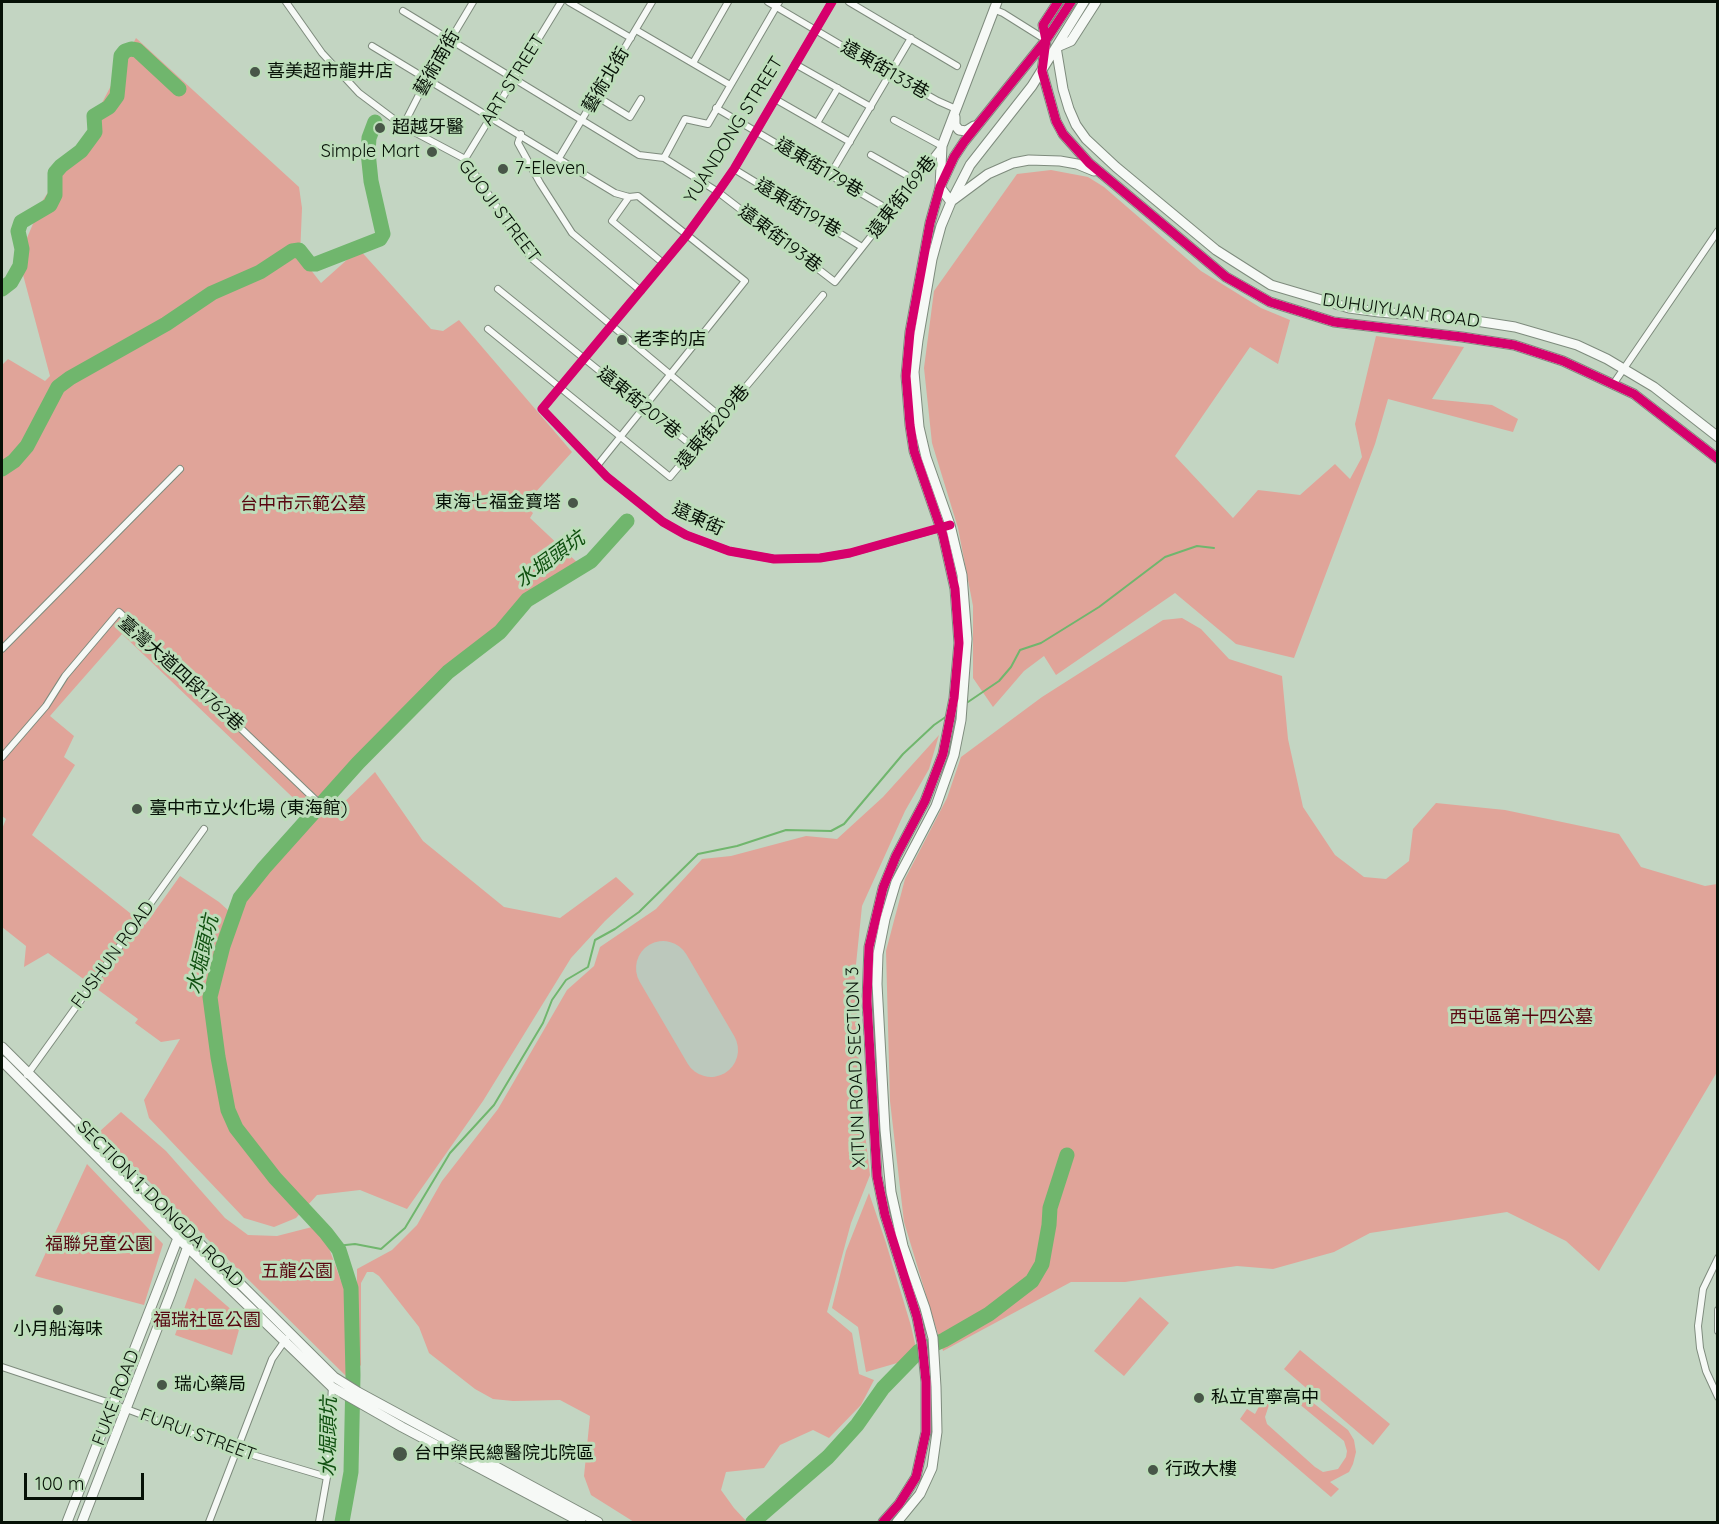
<!DOCTYPE html>
<meta charset="utf-8">
<style>
body{margin:0}
#map{position:relative;width:1719px;height:1524px;overflow:hidden;background:#c3d5c2;font-family:Quicksand,sans-serif}
canvas{display:block}
.frame{position:absolute;inset:0;border:3px solid #061106;pointer-events:none}
.scale{position:absolute;left:24px;top:1473px;width:120px;height:27px;box-sizing:border-box;border:3px solid #061106;border-top:0;padding-left:8px;font-size:18px;line-height:21px;white-space:nowrap;color:#061106;-webkit-text-stroke:4px #bdddba;paint-order:stroke}
</style>
<div id="map">
<canvas width="1719" height="1524"></canvas>
<div class="frame"></div>
<div class="scale">100 m</div>
</div>
<script>
const context = document.querySelector('canvas').getContext('2d');
context.lineJoin = 'round';
function fillPath(path, color) { context.fillStyle = color; context.fill(path, 'evenodd'); }
const poly = rows => new Path2D(rows.map(r => 'M' + r).join(''));
function trace(path, color, width, dash) { context.strokeStyle = color; context.lineWidth = width; context.lineCap = dash ? 'butt' : 'round'; context.setLineDash(dash || []); context.stroke(path); }
function drawText(font, color, halo, rows, align = 'center') {
  context.font = font + ' Quicksand,"Noto Sans TC",sans-serif'; context.lineWidth = 6; context.setLineDash([]); context.textBaseline = 'middle'; context.strokeStyle = halo; context.fillStyle = color; for (const [text, x, y, turn = 0] of rows) {
    context.save(); context.translate(x, y); context.rotate((+turn || 0) * Math.PI / 180); context.textAlign = isNaN(turn) ? turn : align; if (halo) context.strokeText(text, 0, 0); context.fillText(text, 0, 0); context.restore();
  }
}
fillPath(poly([
 [136,38,299,187,302,208,300,256,321,283,359,249,431,329,443,331,459,320,572,452,524,505,533,513,530,518,580,565,525,599,498,631,446,671,408,708,311,813,330,816,375,772,423,841,504,907,560,918,616,877,634,894,605,921,571,958,483,1101,407,1209,360,1190,317,1195,296,1218,274,1227,244,1218,149,1118,144,1100,180,1039,161,1042,135,1023,138,1019,48,953,24,967,26,946,2,927,2,829,6,819,2,816,2,365,8,359,45,381,50,376,22,271,27,238,43,200,82,141],
 [122,634,310,814,271,849,241,892,230,912,219,902,180,876,145,925,32,835,75,765,64,757,74,736,50,716],
 [1051,170,1088,177,1104,187,1201,271,1261,308,1290,320,1278,364,1250,347,1175,456,1233,518,1258,490,1300,495,1335,464,1350,479,1362,457,1355,424,1376,336,1464,347,1432,399,1492,405,1518,419,1513,432,1388,399,1375,444,1294,658,1236,644,1175,593,1056,675,1044,656,1024,671,993,707,973,678,973,606,958,528,932,443,924,368,934,291,1017,174],
 [1182,618,1201,629,1229,659,1282,676,1288,739,1303,807,1335,855,1364,877,1386,879,1409,861,1413,829,1436,803,1505,810,1619,834,1641,867,1705,886,1717,884,1717,1072,1599,1271,1566,1241,1507,1212,1370,1233,1334,1252,1273,1269,1237,1266,1125,1282,1071,1282,943,1351,904,1222,890,1101,886,951,905,879,947,798,961,757,1042,697,1163,620],
 [939,735,929,769,905,811,862,906,855,974,860,1092,870,1175,851,1223,827,1312,852,1333,859,1374,874,1380,861,1405,829,1438,813,1430,780,1445,764,1468,726,1472,721,1490,734,1508,747,1522,634,1522,591,1495,584,1476,590,1416,560,1400,513,1401,493,1399,475,1389,429,1353,419,1327,379,1276,373,1272,367,1272,361,1283,361,1365,357,1369,357,1269,392,1250,417,1225,442,1181,498,1109,567,990,594,966,600,947,656,909,702,859,731,856,806,836,837,839,883,797],
 [121,1112,166,1151,225,1218,248,1235,277,1236,312,1227,326,1240,341,1281,346,1287,349,1379,99,1132],
 [87,1164,163,1244,144,1305,35,1276],
 [869,1193,886,1243,911,1326,918,1357,866,1372,858,1327,832,1308,846,1251],
 [195,1278,242,1319,232,1355,175,1335],
 [1140,1297,1169,1323,1124,1376,1094,1351],
 [1300,1350,1390,1424,1373,1445,1284,1369],
 [1284,1388,1294,1388,1348,1430,1354,1440,1356,1452,1353,1464,1349,1472,1330,1482,1339,1489,1331,1497,1240,1419,1247,1409,1255,1414,1264,1397,1273,1390],
 [1283,1396,1292,1398,1344,1441,1347,1451,1346,1457,1338,1469,1323,1472,1315,1467,1267,1424,1265,1417,1270,1402]
]), '#e0a499');
trace(poly([
 [968,702,999,681,1011,667,1020,650,1041,643,1099,607,1165,557,1197,546,1214,548],
 [336,1246,355,1244,381,1249,405,1228,450,1153,494,1105,543,1023,552,1000,566,980,588,967,595,940,615,929,639,912,698,854,737,846,786,830,831,831,844,824,903,754,934,725,947,716]
]), '#70b66d', 2);
trace(poly([
 [2,289,11,282,20,266,22,249,18,231,21,222,50,205,55,195,55,173,61,166,81,151,95,132,94,116,109,107,117,96,121,56,125,51,131,49,137,50,179,89],
 [2,469,14,461,27,446,58,387,70,378,166,324,212,293,260,272,292,251,299,250,310,264,316,264,380,239,383,234,371,181,368,152,369,138,375,122],
 [342,1522,351,1472,353,1375,351,1288,339,1250,326,1233,275,1178,236,1128,228,1110,218,1057,210,997,223,946,240,898,264,868,358,763,448,672,500,632,527,600,591,561,627,521],
 [753,1522,828,1457,857,1425,883,1388,919,1351,944,1340,989,1314,1032,1281,1042,1264,1049,1225,1050,1208,1067,1155]
]), '#70b66d', 15);
trace(poly([
 [663,968,711,1050]
]), '#bcc8bc', 54);
const street = poly([
 [286,2,322,53,359,93,403,126,465,159,531,258,721,417],
 [569,2,631,38],
 [768,2,890,74,938,101,956,109],
 [832,2,734,169,718,192,686,236,542,409,607,477,663,522,686,535,729,551,774,559,820,558,850,553,944,527],
 [849,2,957,66],
 [993,9,1003,13,1046,40],
 [403,11,639,155,664,158,718,192,835,282,942,146,894,120],
 [636,30,730,85],
 [372,46,615,193,629,197,638,196,745,281,597,466],
 [693,63,728,2],
 [795,64,871,107],
 [596,96,630,117,641,99],
 [775,99,850,142],
 [716,108,891,211],
 [817,123,838,88],
 [403,126,427,79,473,2],
 [521,134,518,143,540,183,572,233,641,291],
 [871,155,915,180],
 [559,158,652,2],
 [664,158,685,119,708,124,779,2],
 [465,159,561,2],
 [734,169,862,247],
 [830,175,911,38],
 [629,197,612,221,663,263],
 [498,289,695,448],
 [488,329,670,477,823,295],
 [1614,383,1718,231],
 [2,649,180,469],
 [2,757,46,706,65,676,119,612,326,810],
 [27,1075,204,829],
 [1718,1258,1703,1289,1698,1326,1700,1348,1706,1371,1718,1397],
 [1718,1310,1718,1331],
 [2,1367,113,1404,236,1450,327,1477],
 [209,1522,272,1359,286,1339],
 [319,1522,327,1477,332,1386]
]);
const secondary = poly([
 [1058,2,1043,25,1046,40,1042,71,1056,121,1063,134,1089,163,1226,277,1270,302,1334,322,1462,337,1514,345,1563,361,1634,394,1718,459],
 [1056,47,1063,89,1069,109,1076,125,1086,139,1116,167,1216,250,1271,285,1349,308,1379,312,1463,319,1515,327,1577,345,1607,359,1654,387,1718,437],
 [1057,47,1071,41,1096,2],
 [955,117,955,125,959,130,966,131,974,126],
 [953,200,988,174,1013,163,1029,160,1060,161,1077,164,1094,171],
 [951,202,940,187,942,146,997,2],
 [2,1047,334,1377,358,1392,598,1522],
 [2,1061,178,1238,332,1387,402,1427,581,1522],
 [67,1522,178,1238,182,1235],
 [82,1522,171,1293,188,1246,187,1242],
 [883,1522,899,1504,916,1477,926,1432,926,1382,922,1343,917,1317,885,1215,877,1176,867,1001,869,947,883,888,896,856,925,801,943,754,954,698,959,643,955,589,943,535,914,451,910,425,906,376,910,332,930,223,940,187,954,157,964,142,1046,40,1071,2],
 [897,1522,920,1494,932,1468,937,1432,936,1387,933,1338,925,1308,903,1246,891,1192,885,1130,877,984,878,954,885,919,896,882,936,806,954,755,961,720,967,639,962,575,950,525,926,457,919,427,914,372,918,340,932,259,941,226,951,202,970,165,1032,86,1084,2]
]);
trace(street, '#7e8b7d', 8);
trace(secondary, '#7e8b7d', 11);
trace(street, '#f6f9f6', 6);
trace(secondary, '#f6f9f6', 9);
trace(poly([
 [832,2,734,169,718,192,686,236,542,409,607,477,663,522,686,535,729,551,774,559,820,558,850,553,950,525],
 [1058,2,1043,25,1046,40,1042,71,1056,121,1063,134,1089,163,1226,277,1270,302,1334,322,1462,337,1514,345,1563,361,1634,394,1718,459],
 [883,1522,899,1504,916,1477,926,1432,926,1382,922,1343,917,1317,885,1215,877,1176,867,1001,869,947,883,888,896,856,925,801,943,754,954,698,959,643,955,589,943,535,914,451,910,425,906,376,910,332,930,223,940,187,954,157,964,142,1046,40,1071,2]
]), '#d6006c', 9);
for (const [x, y, r, color] of [
 [255,72,6,"#485648"],
 [380,128,6,"#485648"],
 [432,152,6,"#485648"],
 [503,169,6,"#485648"],
 [622,340,6,"#485648"],
 [573,503,6,"#485648"],
 [137,809,6,"#485648"],
 [58,1310,6,"#485648"],
 [162,1385,6,"#485648"],
 [1199,1398,6,"#485648"],
 [400,1454,8,"#485648"],
 [1153,1470,6,"#485648"]
]) { const dot = new Path2D(); dot.arc(x, y, r, 0, 2 * Math.PI); context.fillStyle = color; context.fill(dot); trace(dot, '#bdddba', 2); }
drawText('18px', '#061106', '#bdddba', [
 ["藝術南街",437,63,-60],
 ["遠東街133巷",885,70,30],
 ["ART STREET",513,80,-58],
 ["藝術北街",606,80,-59],
 ["YUANDONG STREET",734,130,-58],
 ["遠東街179巷",819,168,31],
 ["遠東街169巷",902,197,-52],
 ["遠東街191巷",798,208,31],
 ["GUOJI STREET",499,211,53],
 ["遠東街193巷",780,239,37],
 ["DUHUIYUAN ROAD",1401,311,8],
 ["遠東街207巷",639,403,39],
 ["遠東街209巷",713,427,-50],
 ["遠東街",698,519,25],
 ["臺灣大道四段1762巷",181,674,42],
 ["FUSHUN ROAD",113,955,-54],
 ["XITUN ROAD SECTION 3",856,1067,-92],
 ["SECTION 1, DONGDA ROAD",160,1204,45],
 ["FUKE ROAD",116,1398,-69],
 ["FURUI STREET",198,1435,20]
]);
drawText('18px', '#061106', '#bdddba', [
 ["喜美超市龍井店",267,72],
 ["超越牙醫",392,128],
 ["Simple Mart",420,152,"right"],
 ["7-Eleven",515,169],
 ["老李的店",634,340],
 ["東海七福金寶塔",561,503,"right"],
 ["臺中市立火化場 (東海館)",149,809],
 ["小月船海味",58,1330,"center"],
 ["瑞心藥局",174,1385],
 ["私立宜寧高中",1211,1398],
 ["台中榮民總醫院北院區",414,1454],
 ["行政大樓",1165,1470]
], 'left');
drawText('18px', '#58050f', '#bdddba', [
 ["台中市示範公墓",303,505],
 ["西屯區第十四公墓",1521,1018],
 ["福聯兒童公園",99,1245],
 ["五龍公園",297,1272],
 ["福瑞社區公園",207,1321]
]);
drawText('italic 20px', '#105010', '#bdddba', [
 ["水堀頭坑",550,560,-36],
 ["水堀頭坑",203,955,-77],
 ["水堀頭坑",329,1437,-89]
]);
</script>
